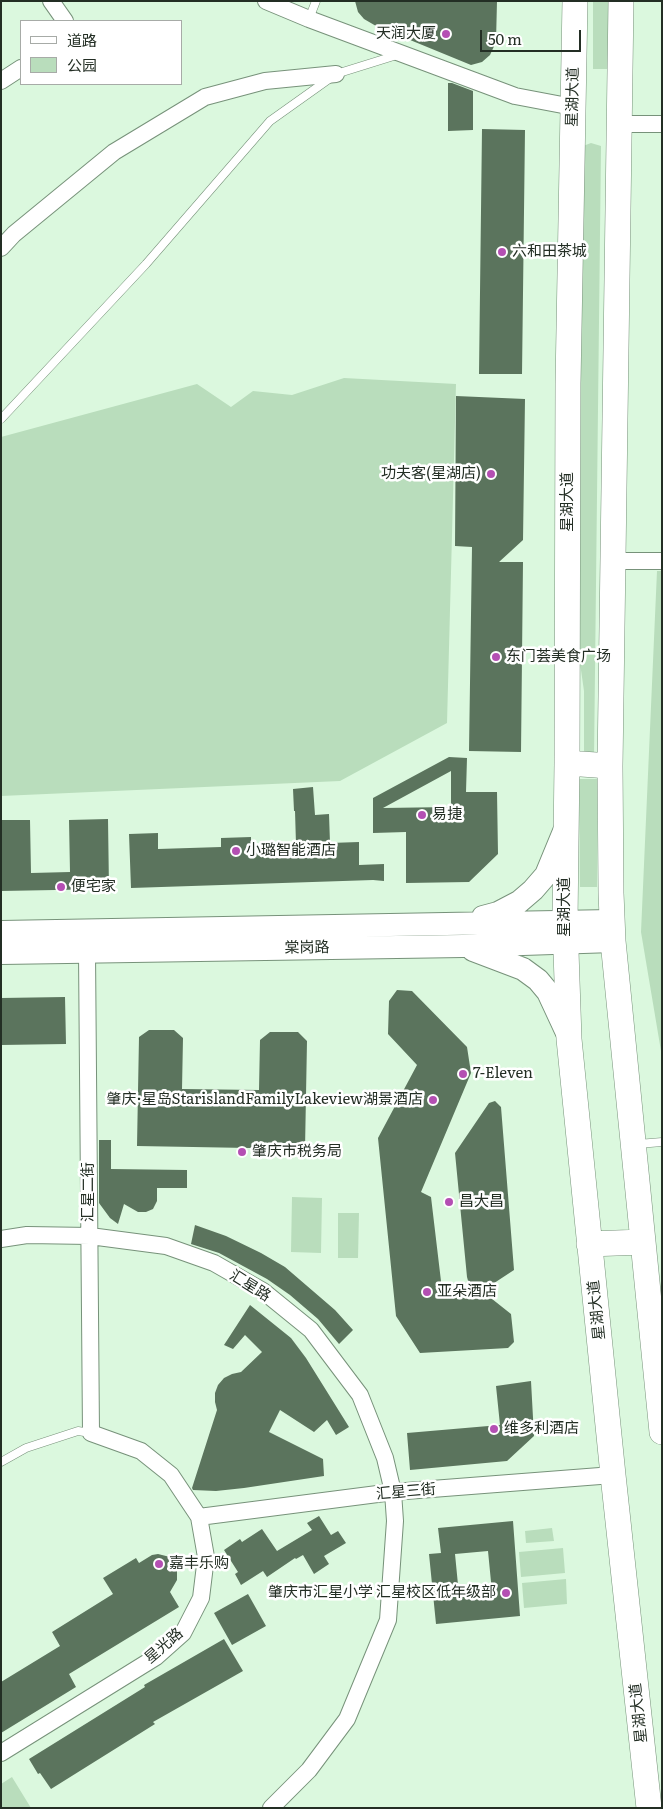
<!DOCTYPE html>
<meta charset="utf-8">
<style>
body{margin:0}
#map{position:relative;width:663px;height:1809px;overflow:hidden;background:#dbf8de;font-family:Literata,"Noto Sans SC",serif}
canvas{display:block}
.frame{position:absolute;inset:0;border:2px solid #232e24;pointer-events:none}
.legend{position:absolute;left:20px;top:20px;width:162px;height:65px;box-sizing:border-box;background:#fff;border:1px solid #a7aba7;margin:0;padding:6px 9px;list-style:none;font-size:15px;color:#232e24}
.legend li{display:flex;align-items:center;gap:10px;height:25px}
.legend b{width:25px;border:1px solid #a7aba7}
.scale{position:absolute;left:480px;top:30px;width:101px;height:22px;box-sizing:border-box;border:2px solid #232e24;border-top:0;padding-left:6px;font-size:15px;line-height:18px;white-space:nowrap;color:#232e24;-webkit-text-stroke:4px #fff;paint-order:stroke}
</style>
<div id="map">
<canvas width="663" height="1809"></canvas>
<div class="frame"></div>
<ul class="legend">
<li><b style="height:6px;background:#fff"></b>道路</li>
<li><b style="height:14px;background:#b9ddbc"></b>公园</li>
</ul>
<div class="scale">50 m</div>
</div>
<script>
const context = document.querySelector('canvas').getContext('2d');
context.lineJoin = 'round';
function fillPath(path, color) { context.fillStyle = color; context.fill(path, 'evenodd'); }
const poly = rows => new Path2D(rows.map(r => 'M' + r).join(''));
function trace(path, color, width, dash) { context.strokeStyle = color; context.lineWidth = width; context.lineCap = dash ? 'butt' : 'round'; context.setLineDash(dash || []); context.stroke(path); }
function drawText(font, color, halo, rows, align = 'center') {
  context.font = font + ' Literata,"Noto Sans SC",serif'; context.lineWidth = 5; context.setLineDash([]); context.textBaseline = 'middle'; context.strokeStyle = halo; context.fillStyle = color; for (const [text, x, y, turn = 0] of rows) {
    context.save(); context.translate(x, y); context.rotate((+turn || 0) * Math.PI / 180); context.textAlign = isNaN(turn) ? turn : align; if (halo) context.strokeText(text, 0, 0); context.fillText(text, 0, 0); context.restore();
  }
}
fillPath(poly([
 [593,1,612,1,612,69,593,69],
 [591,143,601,146,594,759,584,759,584,691,576,635,583,146],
 [344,378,456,384,447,723,340,781,1,796,1,437,197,384,231,407,253,391,292,395],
 [657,571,662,571,662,1057,641,932],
 [579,779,597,779,597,887,580,887],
 [292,1197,322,1198,321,1253,291,1252],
 [338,1213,359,1213,358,1258,338,1258],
 [552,1528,554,1541,526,1543,525,1531],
 [563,1548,565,1573,521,1577,519,1552],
 [566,1579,567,1604,524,1608,522,1583],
 [12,1777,31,1808,1,1808,1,1784]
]), '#b9ddbc');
fillPath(poly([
 [355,1,497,1,496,42,490,55,482,62,471,65,376,26,364,19,358,12],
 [448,83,452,83,473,91,473,130,448,131],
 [482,129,525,130,522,374,479,374],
 [456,396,525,399,523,540,499,562,523,562,521,752,469,751,472,547,455,546],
 [449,757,467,758,466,792,497,792,498,854,469,882,406,883,406,832,373,833,373,798],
 [451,771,451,807,383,808],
 [313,787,315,815,329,814,330,843,359,842,359,865,384,864,384,881,373,880,131,888,129,834,158,833,158,849,221,847,221,838,251,837,251,846,296,844,295,811,294,811,293,789],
 [108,819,109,889,1,891,1,820,30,820,31,873,70,872,69,820],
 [397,990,412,991,467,1047,471,1073,421,1192,431,1197,443,1298,472,1295,467,1277,455,1153,489,1103,495,1101,501,1107,514,1270,482,1291,511,1314,514,1342,508,1348,420,1353,396,1316,378,1138,417,1065,388,1034,389,1001],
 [65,997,66,1044,1,1045,1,998],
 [149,1030,174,1030,183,1038,182,1089,259,1090,260,1040,270,1032,298,1032,307,1041,305,1149,137,1146,139,1037],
 [99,1140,111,1140,111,1169,187,1170,187,1188,157,1188,157,1201,153,1209,146,1212,138,1212,124,1204,118,1224,110,1218,99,1203],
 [195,1225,226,1236,261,1253,285,1267,335,1310,353,1330,339,1344,318,1319,290,1295,267,1279,219,1253,191,1244],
 [250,1305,291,1338,306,1358,349,1427,336,1435,327,1420,314,1432,280,1410,269,1432,323,1459,324,1476,244,1488,216,1491,193,1490,192,1488,217,1410,215,1402,215,1393,218,1385,224,1378,232,1374,241,1372,262,1352,245,1335,233,1349,224,1345],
 [531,1381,534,1436,507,1461,410,1470,407,1433,500,1425,496,1386],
 [319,1516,331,1535,338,1531,346,1543,324,1556,329,1564,314,1574,303,1555,296,1559,295,1558,267,1577,263,1571,241,1585,235,1574,238,1572,224,1550,240,1539,242,1542,262,1529,277,1551,312,1530,307,1523],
 [513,1521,520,1616,436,1624,429,1554,441,1553,438,1528],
 [488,1551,492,1592,459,1595,455,1554],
 [158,1554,170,1557,177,1567,177,1580,170,1592,179,1607,69,1674,76,1687,1,1733,1,1682,60,1646,52,1632,113,1594,103,1578,136,1558,139,1563,152,1555],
 [248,1594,266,1626,232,1645,214,1613],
 [224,1639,243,1671,153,1722,155,1724,51,1789,40,1773,38,1774,29,1759,145,1687,144,1685]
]), '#5b745d');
const lane = poly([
 [309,19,316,1],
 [1,419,146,264,270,121,336,74,397,55],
 [638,1144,662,1142],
 [1,1462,26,1448,78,1431,91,1433]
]);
const street = poly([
 [51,1,65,21],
 [266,1,309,19,515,96,573,107],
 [1,81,21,68],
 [619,124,662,124],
 [1,248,14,234,114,152,205,97,265,81,336,74],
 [614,561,662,561],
 [1,1239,27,1235,90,1236,166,1246,214,1263,263,1291,311,1330,360,1395,385,1458,393,1492,395,1521,388,1620,347,1719,309,1770,271,1808],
 [199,1517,393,1492,613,1475],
 [1,1753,156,1657,183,1633,201,1598,206,1557,199,1517,171,1475,141,1451,91,1433,87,952]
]);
const secondary = poly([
 [483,917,498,913,519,902,533,890,546,875,565,829],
 [1,932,612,921],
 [473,950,523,969,538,980,548,992,568,1035],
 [1,953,463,946,613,941]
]);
const primary = poly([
 [575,1,568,383,567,763,565,922,569,1039,613,1475,649,1808],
 [621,1,610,766,611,893,613,941,662,1432],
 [567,763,610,766],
 [589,1244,643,1242]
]);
trace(lane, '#77927a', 9);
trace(street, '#77927a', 18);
trace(secondary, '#77927a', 24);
trace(primary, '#77927a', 26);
trace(lane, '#fff', 8);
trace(street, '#fff', 16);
trace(secondary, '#fff', 22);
trace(primary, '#fff', 25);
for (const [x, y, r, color] of [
 [446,34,5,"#b44fb3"],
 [502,252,5,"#b44fb3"],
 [491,474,5,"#b44fb3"],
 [496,657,5,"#b44fb3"],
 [422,815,5,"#b44fb3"],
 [236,851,5,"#b44fb3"],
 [61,887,5,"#b44fb3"],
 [463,1074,5,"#b44fb3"],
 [433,1100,5,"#b44fb3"],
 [242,1152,5,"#b44fb3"],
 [449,1202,5,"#b44fb3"],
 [427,1292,5,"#b44fb3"],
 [494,1429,5,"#b44fb3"],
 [159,1564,5,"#b44fb3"],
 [506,1593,5,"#b44fb3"]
]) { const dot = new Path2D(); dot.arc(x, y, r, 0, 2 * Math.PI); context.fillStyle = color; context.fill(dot); trace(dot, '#fff', 2); }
drawText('15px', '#232e24', '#fff', [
 ["天润大厦",436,34,"right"],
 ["六和田茶城",512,252],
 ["功夫客(星湖店)",481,474,"right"],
 ["东门荟美食广场",506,657],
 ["易捷",432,815],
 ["小璐智能酒店",246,851],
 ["便宅家",71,887],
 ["7-Eleven",473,1074],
 ["肇庆·星岛StarislandFamilyLakeview湖景酒店",423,1100,"right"],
 ["肇庆市税务局",252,1152],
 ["昌大昌",459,1202],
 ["亚朵酒店",437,1292],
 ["维多利酒店",504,1429],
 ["嘉丰乐购",169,1564],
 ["肇庆市汇星小学 汇星校区低年级部",496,1593,"right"]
], 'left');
drawText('15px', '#232e24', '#fff', [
 ["星湖大道",573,97,-89],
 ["星湖大道",568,502,-90],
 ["星湖大道",565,907,-90],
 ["棠岗路",307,948,-1],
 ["汇星二街",89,1192,-90],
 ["汇星路",250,1286,32],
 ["星湖大道",597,1310,-96],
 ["汇星三街",406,1492,-5],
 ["星光路",164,1646,-41],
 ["星湖大道",639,1713,-96]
]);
</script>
